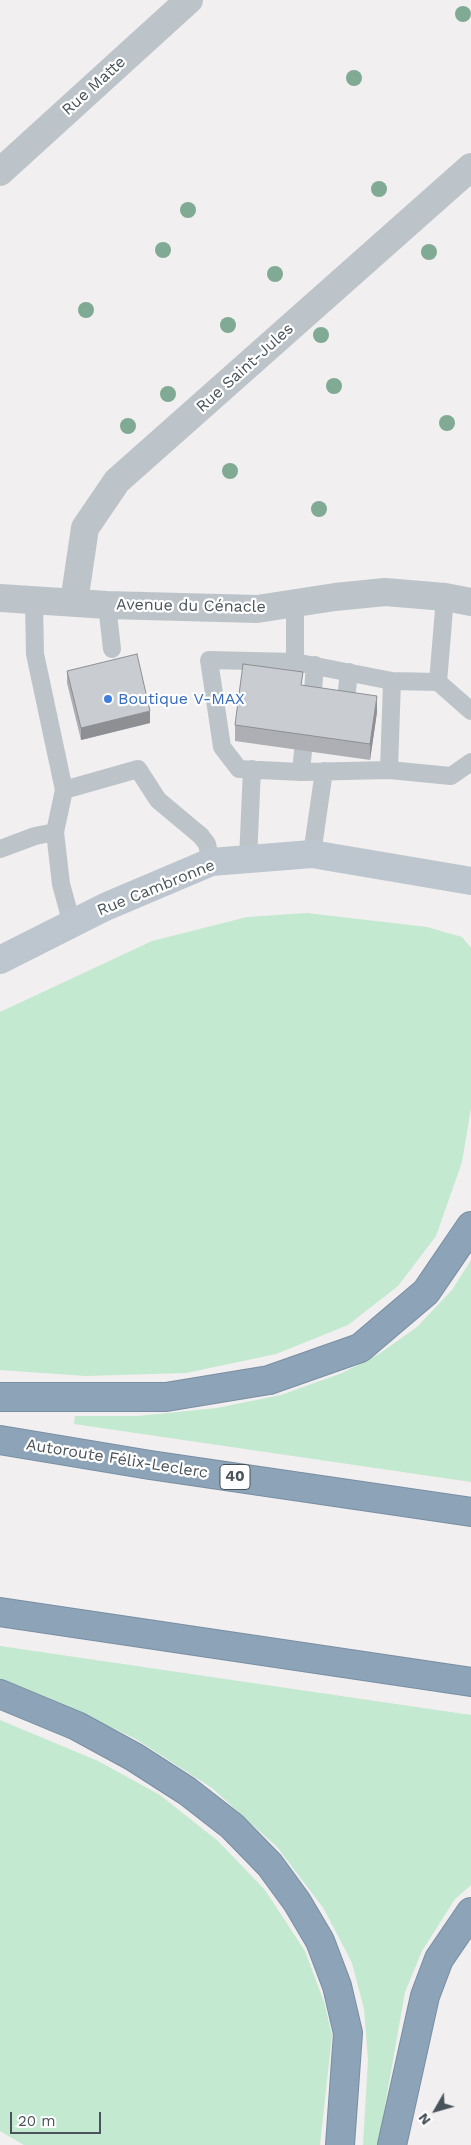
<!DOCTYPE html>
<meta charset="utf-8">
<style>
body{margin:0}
#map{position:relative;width:471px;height:2145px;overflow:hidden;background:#f1efef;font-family:"Work Sans",sans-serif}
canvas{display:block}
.north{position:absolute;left:411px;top:2085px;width:50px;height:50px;-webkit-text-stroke:4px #fff;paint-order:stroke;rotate:232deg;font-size:14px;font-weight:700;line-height:20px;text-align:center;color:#49535a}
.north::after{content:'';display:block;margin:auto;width:18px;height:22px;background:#49535a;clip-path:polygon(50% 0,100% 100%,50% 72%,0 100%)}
.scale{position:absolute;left:10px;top:2112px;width:91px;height:22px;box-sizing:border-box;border:2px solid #49535a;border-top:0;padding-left:6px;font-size:15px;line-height:18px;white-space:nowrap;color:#49535a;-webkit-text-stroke:4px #fff;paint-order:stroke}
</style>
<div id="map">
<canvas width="471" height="2145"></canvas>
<div class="north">N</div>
<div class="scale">20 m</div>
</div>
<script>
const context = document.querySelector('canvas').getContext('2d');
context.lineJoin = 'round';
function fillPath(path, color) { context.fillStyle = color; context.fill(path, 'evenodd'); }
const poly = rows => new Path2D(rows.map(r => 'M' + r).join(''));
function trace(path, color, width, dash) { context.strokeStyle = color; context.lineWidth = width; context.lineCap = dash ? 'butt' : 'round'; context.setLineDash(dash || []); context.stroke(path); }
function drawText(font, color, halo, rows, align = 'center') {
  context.font = font + ' "Work Sans",sans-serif'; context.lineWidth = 4.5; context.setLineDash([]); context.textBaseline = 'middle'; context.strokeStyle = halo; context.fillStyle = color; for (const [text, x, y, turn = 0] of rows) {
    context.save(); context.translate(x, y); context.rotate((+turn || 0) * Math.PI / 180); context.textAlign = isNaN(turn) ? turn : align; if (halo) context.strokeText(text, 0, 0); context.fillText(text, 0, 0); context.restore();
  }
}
fillPath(poly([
 [307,913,427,927,462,937,471,948,471,1108,462,1162,436,1236,398,1286,348,1325,276,1354,186,1373,86,1376,0,1370,0,1012,152,941,247,917],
 [471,1260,471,1482,74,1424,75,1416,138,1416,217,1408,281,1395,342,1373,379,1354,417,1327,452,1290],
 [0,1646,471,1715,471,1885,455,1899,422,1951,405,1992,378,2145,363,2145,368,2060,364,2009,352,1963,324,1909,277,1847,212,1788,134,1738,46,1697,0,1680],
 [0,1720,98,1761,160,1795,218,1841,265,1890,305,1951,324,2002,332,2035,320,2145,24,2145,0,2131]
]), '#c3e9d0');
const highway = poly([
 [0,1397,166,1397,269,1380,360,1348,426,1292,471,1226],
 [0,1440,150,1465,471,1512],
 [0,1612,471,1682],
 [0,1694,77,1726,134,1757,187,1791,232,1826,270,1865,297,1902,320,1941,337,1986,348,2033,340,2145],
 [392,2145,425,1996,439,1959,471,1912]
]);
trace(highway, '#788ea3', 30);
trace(poly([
 [445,597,438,682,471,711],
 [34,601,35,654,64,790,55,832],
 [295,603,295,662,209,660,222,747,239,769,301,772,389,770,451,776,471,762],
 [107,605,112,649],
 [295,662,392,681,438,682],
 [312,703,315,665],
 [345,708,349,672],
 [389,770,392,681],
 [301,772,303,751],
 [64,790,138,769,158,800,201,836,207,844,211,862],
 [0,849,35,836,55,832,61,884,72,924],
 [312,854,324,771],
 [248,859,252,769]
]), '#bcc4ca', 18);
trace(poly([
 [0,172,189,0],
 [0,598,107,605,257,609,335,597,385,592,445,597,471,602],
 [74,602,85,528,117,481,471,167]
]), '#bcc4ca', 28);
trace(poly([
 [0,960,105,907,211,862,312,854,471,881]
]), '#bdc6ce', 28);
trace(highway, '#8da3b7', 28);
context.fillStyle = '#80aa93';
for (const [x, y] of [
 [463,14],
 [354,78],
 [379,189],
 [188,210],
 [163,250],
 [429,252],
 [275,274],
 [86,310],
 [228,325],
 [321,335],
 [334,386],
 [168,394],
 [447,423],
 [128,426],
 [230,471],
 [319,509]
]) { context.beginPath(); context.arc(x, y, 8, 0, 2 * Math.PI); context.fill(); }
fillPath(poly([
 [67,671,150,723,81,740,67,683],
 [303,686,377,712,370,760,235,741,235,725]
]), '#adafb4');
fillPath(poly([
 [377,696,377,712,370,760,370,744],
 [150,711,150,723,81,740,81,728]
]), '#8d8f92');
const building = poly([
 [137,654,150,711,81,728,67,671,137,654],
 [243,664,303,672,301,685,377,696,370,744,235,725,243,664]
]);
fillPath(building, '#c9ccd1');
trace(building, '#8d8f92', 1);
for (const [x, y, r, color] of [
 [108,699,5,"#3f7fe0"]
]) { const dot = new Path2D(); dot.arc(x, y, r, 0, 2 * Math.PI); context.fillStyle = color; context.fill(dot); trace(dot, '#fff', 2); }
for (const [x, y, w] of [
 [235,1477,30]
]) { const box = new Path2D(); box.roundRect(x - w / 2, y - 12.5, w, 25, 4); context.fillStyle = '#fff'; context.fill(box); trace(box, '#49535a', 1); }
drawText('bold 15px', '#49535a', null, [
 ["40",235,1477]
]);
drawText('16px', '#49535a', '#fff', [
 ["Rue Matte",94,86,-42],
 ["Rue Saint-Jules",245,368,-42],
 ["Avenue du Cénacle",191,606,1],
 ["Rue Cambronne",156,888,-22],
 ["Autoroute Félix-Leclerc",117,1459,9]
]);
drawText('16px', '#366cbe', '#fff', [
 ["Boutique V-MAX",118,699]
], 'left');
</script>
